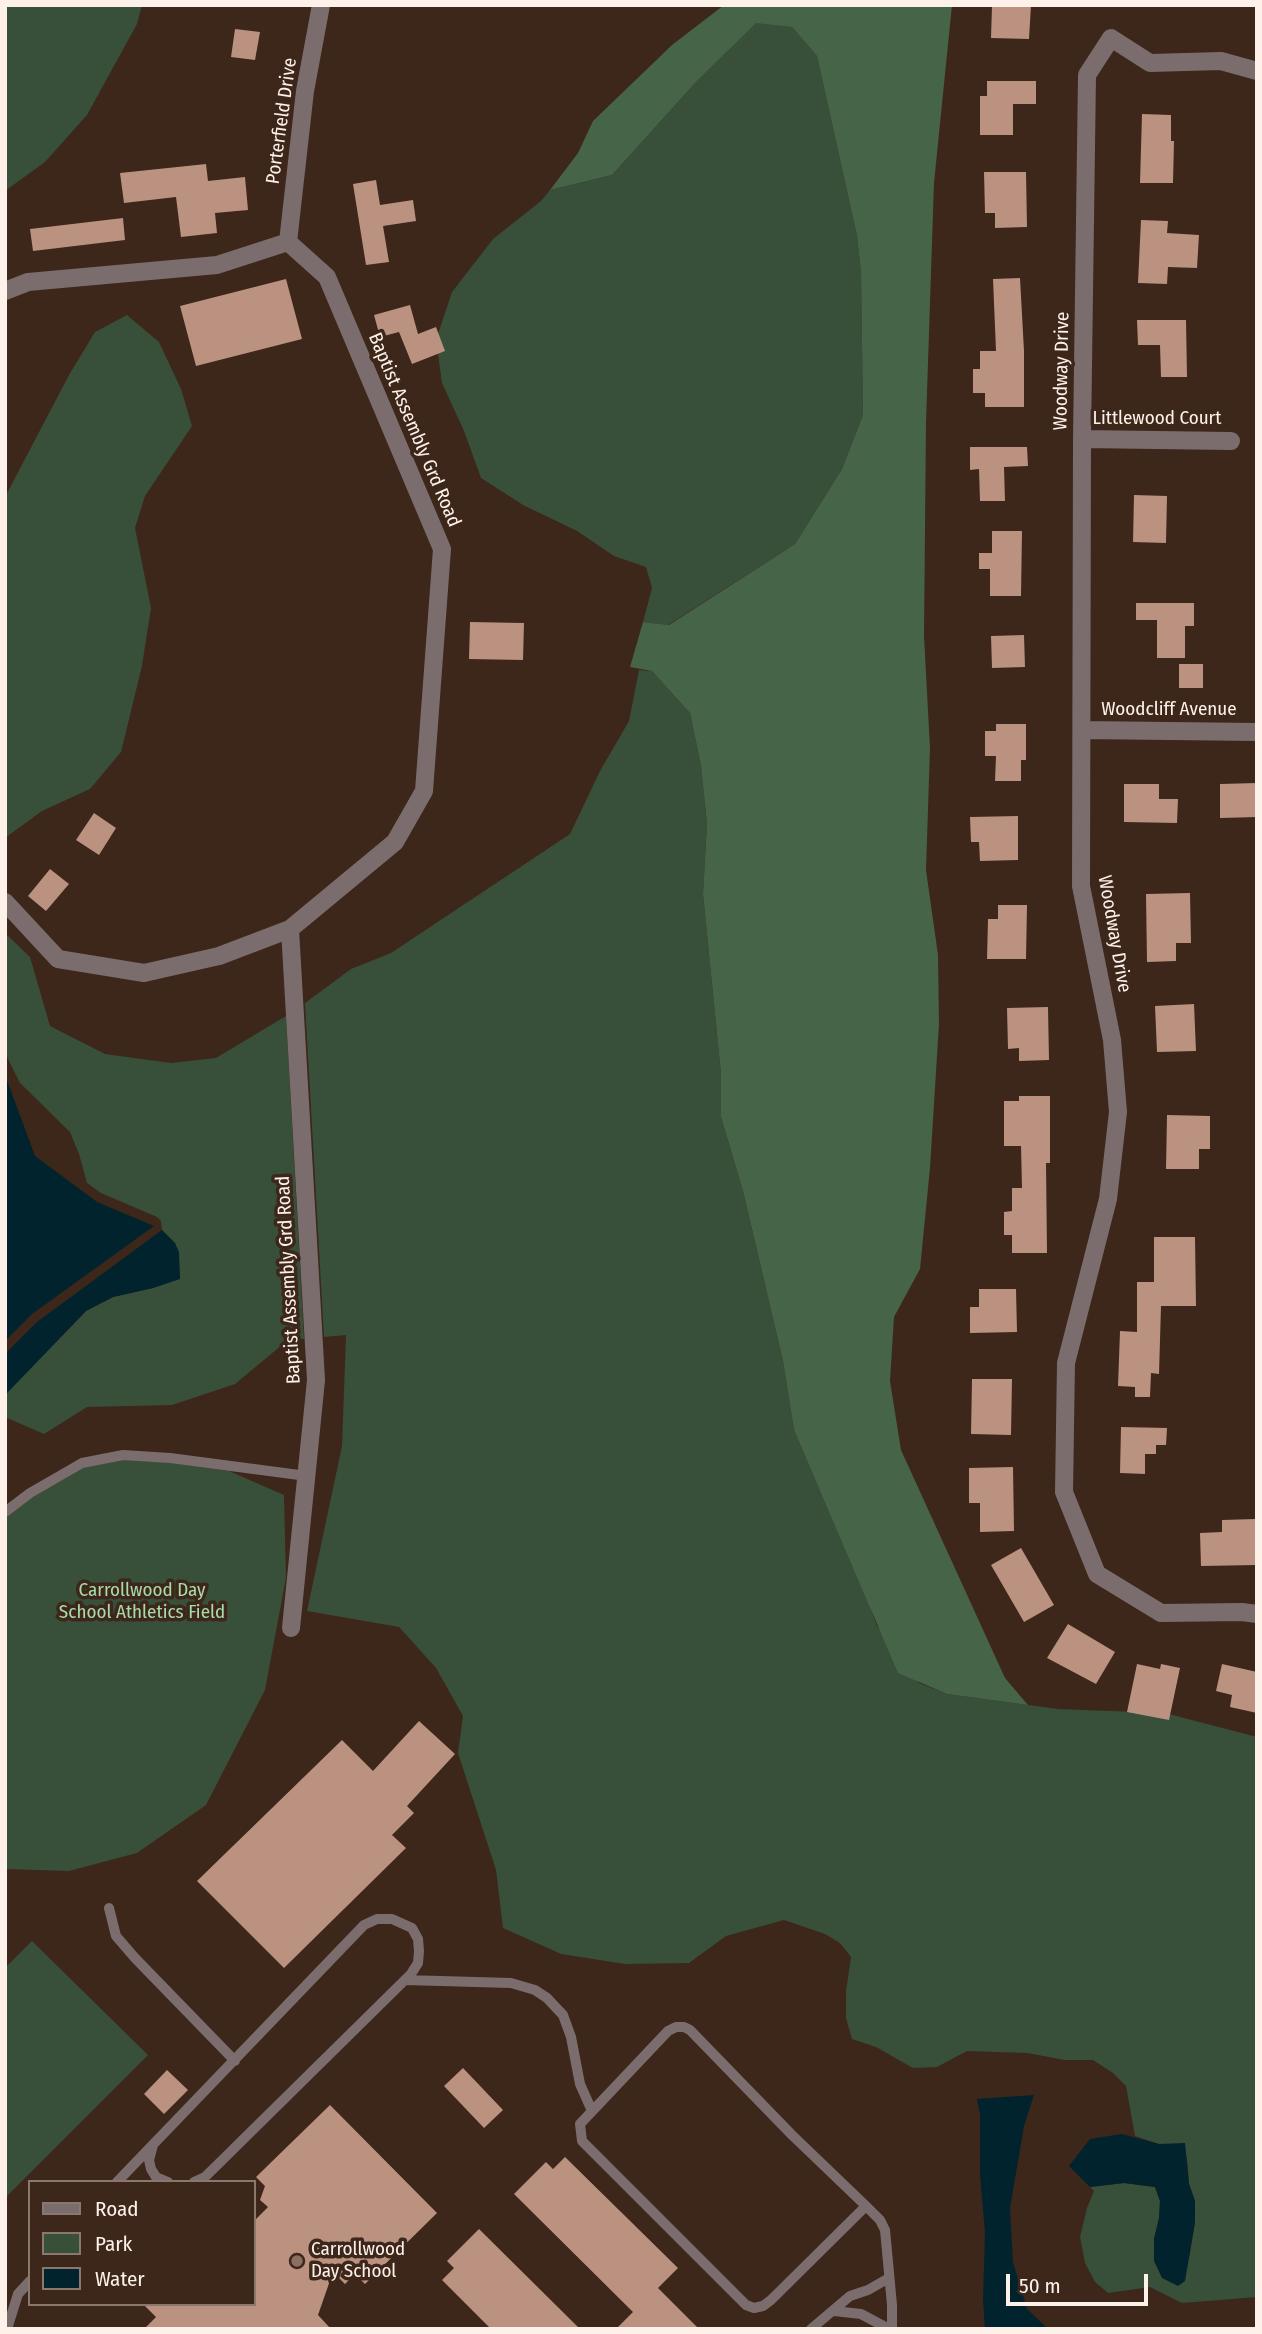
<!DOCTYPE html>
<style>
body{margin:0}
#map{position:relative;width:1262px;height:2334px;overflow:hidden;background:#3d261a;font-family:"Fira Sans Condensed",sans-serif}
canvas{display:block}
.frame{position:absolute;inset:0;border:7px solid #fdf1ea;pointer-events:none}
.legend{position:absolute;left:28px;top:2180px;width:228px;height:126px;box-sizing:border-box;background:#3d261a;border:2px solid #8a776d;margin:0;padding:9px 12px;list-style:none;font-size:21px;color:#fdf1ea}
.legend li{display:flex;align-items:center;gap:14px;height:35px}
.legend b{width:35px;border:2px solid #8a776d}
.scale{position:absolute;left:1006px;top:2274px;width:142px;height:32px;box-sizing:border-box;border:4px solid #fdf1ea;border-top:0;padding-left:9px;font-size:21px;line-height:24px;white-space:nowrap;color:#fdf1ea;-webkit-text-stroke:5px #3d261a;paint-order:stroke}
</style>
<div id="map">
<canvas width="1262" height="2334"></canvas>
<div class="frame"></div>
<ul class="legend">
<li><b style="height:9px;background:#7b6d6d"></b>Road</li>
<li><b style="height:19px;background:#384f39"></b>Park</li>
<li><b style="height:19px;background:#00232d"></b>Water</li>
</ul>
<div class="scale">50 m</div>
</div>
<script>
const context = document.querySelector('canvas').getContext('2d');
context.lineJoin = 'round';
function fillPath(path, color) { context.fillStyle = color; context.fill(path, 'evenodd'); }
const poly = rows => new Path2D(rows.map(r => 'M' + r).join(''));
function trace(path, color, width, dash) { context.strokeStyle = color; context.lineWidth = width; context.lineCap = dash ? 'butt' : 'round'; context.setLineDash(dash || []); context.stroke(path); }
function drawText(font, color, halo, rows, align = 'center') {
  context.font = font + ' "Fira Sans Condensed",sans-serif'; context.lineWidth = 7; context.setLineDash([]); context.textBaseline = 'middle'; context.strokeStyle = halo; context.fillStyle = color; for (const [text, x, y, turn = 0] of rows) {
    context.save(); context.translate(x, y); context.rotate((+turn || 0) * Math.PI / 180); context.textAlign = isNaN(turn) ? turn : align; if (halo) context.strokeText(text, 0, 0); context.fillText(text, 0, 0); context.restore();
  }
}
fillPath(poly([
 [5,5,142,5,137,24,87,115,45,162,5,191],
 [756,22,792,27,817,56,857,236,861,272,863,415,842,469,795,544,668,625,643,622,652,588,646,567,614,556,577,531,523,505,481,478,464,431,442,383,436,340,452,292,493,239,541,201,550,190,612,175,697,81],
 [127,315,159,342,181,389,192,426,145,496,135,528,151,608,142,666,121,752,90,789,42,811,5,838,5,497,69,375,95,332],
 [639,670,652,671,690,713,701,766,707,824,703,894,721,1074,721,1117,743,1191,783,1361,794,1430,865,1594,877,1626,919,1683,947,1694,1058,1709,1165,1713,1257,1737,1257,2297,1182,2303,1150,2287,1108,2293,1095,2282,1085,2263,1080,2237,1087,2208,1094,2191,1090,2187,1124,2183,1155,2187,1160,2201,1159,2218,1154,2239,1189,2259,1195,2222,1195,2201,1189,2184,1187,2158,1159,2144,1135,2136,1126,2086,1113,2073,1093,2060,1065,2060,1027,2053,967,2051,937,2067,913,2068,876,2047,852,2039,846,2018,846,1991,851,1957,840,1943,825,1934,784,1920,726,1936,689,1963,625,1964,561,1954,503,1928,496,1870,458,1753,463,1716,436,1668,399,1627,307,1611,342,1446,346,1335,324,1337,305,1003,351,969,391,953,570,834,600,771,629,721],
 [5,933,30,957,50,1026,105,1054,171,1063,216,1058,286,1016,304,1339,288,1340,235,1384,172,1405,87,1407,44,1434,5,1417,5,1395,86,1311,113,1297,153,1288,180,1278,175,1243,162,1230,161,1221,157,1217,101,1193,87,1183,79,1154,70,1132,20,1083,9,1061,5,1051],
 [119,1456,229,1471,284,1495,286,1578,265,1690,206,1805,137,1853,69,1871,5,1869,5,1512,77,1467],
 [32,1941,148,2055,5,2198,5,1968]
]), '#384f39');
fillPath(poly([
 [724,5,952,5,934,183,926,423,924,636,930,748,926,870,938,955,939,1024,930,1168,920,1269,894,1317,890,1381,901,1450,1005,1678,1028,1705,947,1694,898,1673,794,1430,783,1361,743,1191,721,1117,721,1074,703,894,707,824,701,766,690,713,652,671,630,667,643,622,669,625,795,544,842,469,863,415,861,272,857,236,817,56,792,27,756,23,697,81,612,175,550,190,578,153,593,121,672,45]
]), '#466448');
fillPath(poly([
 [5,1075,35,1156,97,1202,154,1226,32,1314,5,1341],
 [162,1230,175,1243,179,1252,180,1279,153,1288,113,1297,86,1311,5,1395,5,1354,37,1322],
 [1034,2095,1024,2126,1010,2208,1013,2262,1027,2309,1048,2329,985,2329,983,2300,985,2232,980,2175,980,2114,977,2099],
 [1122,2134,1159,2144,1185,2143,1189,2184,1195,2201,1195,2222,1185,2281,1178,2286,1162,2278,1154,2261,1154,2239,1159,2218,1160,2201,1155,2187,1124,2183,1090,2187,1069,2166,1090,2139]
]), '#00232d');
fillPath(poly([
 [1031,5,1029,39,991,38,992,6],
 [235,29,260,32,255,60,231,57],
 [987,81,1036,81,1036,104,1013,104,1013,135,980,135,980,96,987,96],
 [1142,114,1171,115,1171,141,1174,141,1173,183,1140,183],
 [206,164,208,181,245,177,248,210,215,213,217,233,181,237,176,197,124,203,120,173],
 [984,172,1026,172,1027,227,995,228,995,213,985,213],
 [376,180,380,205,413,200,416,221,383,226,389,262,366,265,353,184],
 [123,218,125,240,33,251,30,229],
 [1141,220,1168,221,1167,233,1199,235,1197,268,1168,267,1167,284,1138,283],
 [1020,278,1024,351,1024,407,985,407,985,393,973,393,973,369,980,369,980,351,996,351,993,279],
 [286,279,302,339,196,366,180,306],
 [410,305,418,334,436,327,445,351,412,364,399,332,380,337,374,315],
 [1137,320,1186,320,1187,377,1161,377,1160,345,1138,345],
 [970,447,1027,447,1028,466,1004,467,1005,501,980,501,979,469,970,470],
 [1134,495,1167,496,1166,543,1133,542],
 [992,531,1022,531,1021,596,990,596,990,569,979,569,979,553,992,553],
 [1136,603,1194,603,1194,626,1185,626,1185,658,1157,658,1157,620,1136,620],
 [470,622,524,623,523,660,469,659],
 [1024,635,1025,667,992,668,991,636],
 [1179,664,1203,664,1203,688,1179,688],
 [996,724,1026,724,1026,760,1021,760,1021,781,995,781,996,756,985,756,985,731,996,731],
 [1257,783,1257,817,1220,818,1220,784],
 [1124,784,1159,784,1159,799,1178,799,1177,823,1124,822],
 [94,813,116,828,99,855,76,840],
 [1018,816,1018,860,980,861,979,842,971,842,970,817],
 [50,869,69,884,46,911,28,896],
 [1190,893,1191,943,1176,943,1176,961,1147,962,1146,894],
 [998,905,1027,905,1026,959,987,959,988,919,998,919],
 [1194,1004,1196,1051,1157,1052,1155,1006],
 [1048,1007,1049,1060,1019,1061,1019,1048,1008,1049,1007,1008],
 [1019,1096,1050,1096,1050,1163,1046,1163,1047,1253,1012,1253,1012,1235,1004,1235,1004,1212,1012,1211,1012,1188,1022,1188,1021,1146,1004,1146,1004,1101,1019,1101],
 [1167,1115,1210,1116,1210,1149,1199,1149,1199,1169,1166,1169],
 [1154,1237,1195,1237,1196,1306,1161,1306,1159,1374,1151,1373,1150,1397,1135,1397,1135,1387,1118,1386,1120,1331,1137,1332,1137,1282,1154,1282],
 [979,1289,1016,1289,1017,1332,970,1333,970,1307,979,1307],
 [972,1379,1012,1379,1011,1435,971,1434],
 [1121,1427,1167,1428,1166,1445,1156,1445,1156,1454,1145,1454,1145,1474,1120,1473],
 [1013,1467,1014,1531,980,1532,980,1503,969,1503,969,1468],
 [1255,1519,1257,1565,1201,1566,1200,1533,1222,1532,1222,1520],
 [1021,1548,1054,1605,1024,1622,991,1565],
 [1068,1624,1115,1652,1096,1684,1047,1658],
 [1137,1664,1160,1669,1161,1664,1180,1668,1169,1720,1127,1712],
 [1222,1664,1257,1672,1257,1713,1230,1707,1232,1695,1216,1691],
 [419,1721,455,1754,407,1806,414,1813,392,1835,406,1848,284,1968,197,1881,342,1740,373,1771],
 [463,2068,503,2110,484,2128,444,2086],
 [167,2070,188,2090,164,2114,144,2094],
 [330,2105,437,2213,365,2284,355,2274,345,2284,333,2272,318,2315,331,2329,144,2329,156,2317,143,2304,254,2304,254,2221,268,2207,260,2200,265,2186,256,2177],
 [565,2157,678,2268,658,2288,699,2329,616,2329,633,2312,514,2194,546,2162,553,2169],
 [479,2229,580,2329,491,2329,442,2280,454,2268,447,2261]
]), '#bb9280');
trace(poly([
 [5,1512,30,1493,82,1463,123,1455,170,1458,307,1476],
 [109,1908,116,1936,135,1958,235,2061],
 [405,1980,511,1983,535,1990,547,1998,563,2015,571,2037,580,2084,592,2111],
 [153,2145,149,2160,151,2169,156,2177,168,2182],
 [117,2182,364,1925,377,1919,392,1919,412,1928,418,1939,419,1951,418,1963,411,1974,205,2177,194,2182],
 [866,2206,771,2300,763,2306,754,2308,746,2305,582,2141,580,2124,668,2031,676,2027,684,2027,690,2030,792,2135,866,2206,880,2220,885,2230,892,2305,892,2329],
 [834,2311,861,2314,889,2329],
 [7,2329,18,2294,30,2281],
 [811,2329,850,2296,868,2290,889,2278]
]), '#7b6d6d', 10);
trace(poly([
 [1257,71,1221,61,1150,63,1111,38,1087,75,1082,439,1081,886,1112,1040,1118,1112,1108,1199,1066,1363,1064,1492,1097,1574,1161,1613,1242,1612,1257,1614],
 [288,242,305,91,321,5],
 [5,291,28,282,217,265,288,242],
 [1082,439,1231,441],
 [1082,730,1257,732],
 [5,902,58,959,144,973,219,956,290,929,395,842,424,791,442,549,327,277,288,242],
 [290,929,316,1380,291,1628]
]), '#7b6d6d', 18);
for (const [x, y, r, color] of [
 [297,2261,7,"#8d6e63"]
]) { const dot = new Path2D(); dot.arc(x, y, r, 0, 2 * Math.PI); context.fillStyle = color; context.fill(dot); trace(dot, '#3d261a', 2.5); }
drawText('19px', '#fdf1ea', '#3d261a', [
 ["Porterfield Drive",282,121,-82],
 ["Woodway Drive",1062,371,-89],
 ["Littlewood Court",1157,419],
 ["Baptist Assembly Grd Road",414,430,67],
 ["Woodcliff Avenue",1169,710],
 ["Woodway Drive",1114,934,80],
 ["Baptist Assembly Grd Road",289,1280,-93]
]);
drawText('19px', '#a8dcab', '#3d261a', [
 ["Carrollwood Day",142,1591],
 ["School Athletics Field",142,1613]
]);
drawText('19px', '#fdf1ea', '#3d261a', [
 ["Carrollwood",311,2250],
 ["Day School",311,2272]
], 'left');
</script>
